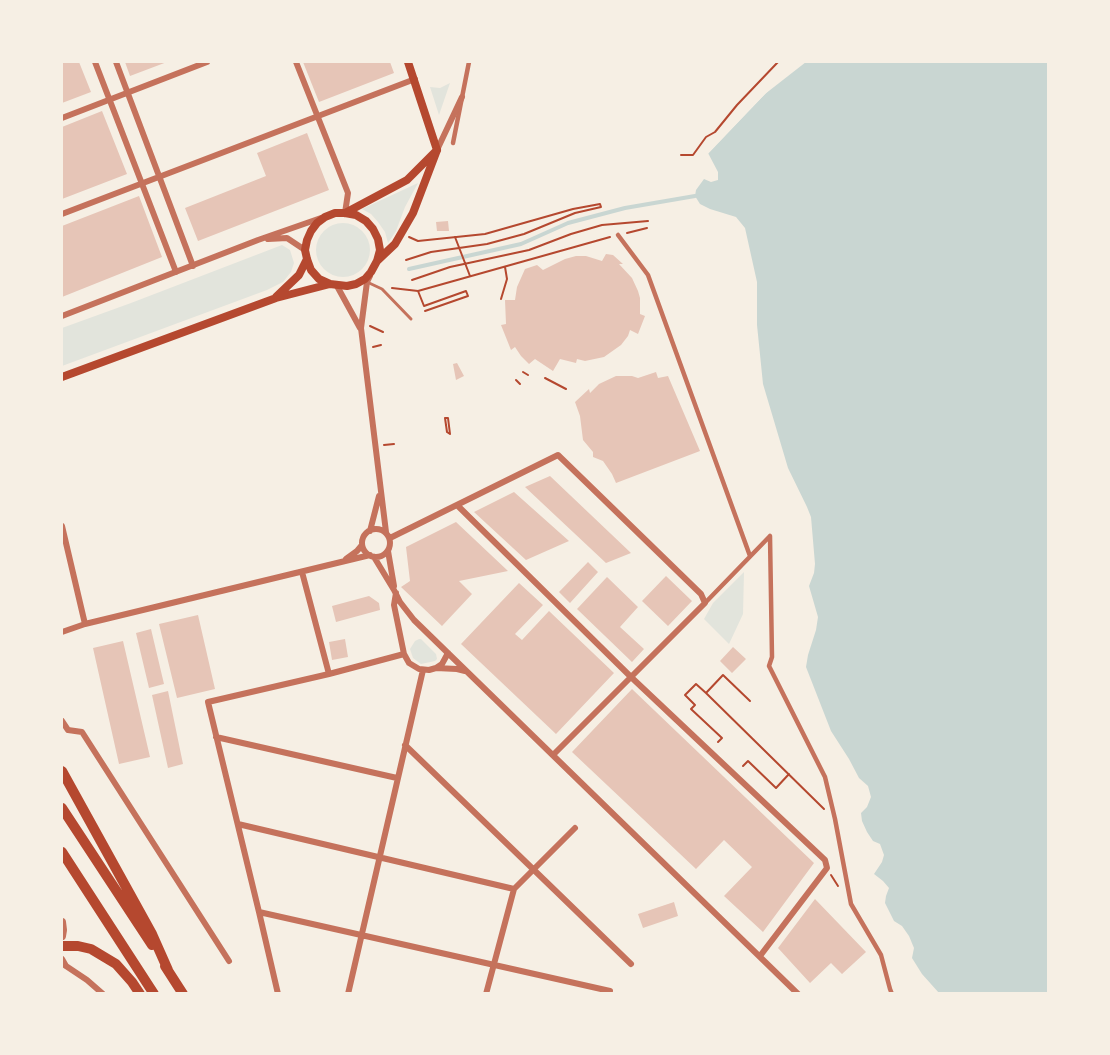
<!DOCTYPE html>
<style>
body{margin:0}
#map{position:relative;width:1110px;height:1055px;overflow:hidden;background:#f6efe4;font-family:"Varela Round",sans-serif}
canvas{display:block}
.frame{position:absolute;inset:0;border:63px solid #f6efe4;pointer-events:none}
</style>
<div id="map">
<canvas width="1110" height="1055"></canvas>
<div class="frame"></div>
</div>
<script>
const context = document.querySelector('canvas').getContext('2d');
context.lineJoin = 'round';
function fillPath(path, color) { context.fillStyle = color; context.fill(path, 'evenodd'); }
const poly = rows => new Path2D(rows.map(r => 'M' + r).join(''));
function trace(path, color, width, dash) { context.strokeStyle = color; context.lineWidth = width; context.lineCap = dash ? 'butt' : 'round'; context.setLineDash(dash || []); context.stroke(path); }
fillPath(poly([
 [450,83,439,115,430,87,440,88],
 [418,183,405,207,396,231,388,243,385,232,378,222,371,214,362,209],
 '316 250a27 27 0 1 1 54 0a27 27 0 1 1-54 0Z',
 [282,245,290,250,294,263,291,272,283,282,267,290,62,366,62,328,131,303],
 [744,572,743,614,729,644,704,619,713,603],
 [419,639,421,639,436,654,437,659,435,661,421,664,413,658,410,649,415,641]
]), '#e2e4dc');
fillPath(poly([
 [796,62,1048,62,1048,993,939,993,922,974,912,958,914,948,909,936,902,926,894,921,885,903,886,896,889,888,883,881,874,874,882,862,884,855,880,844,873,841,867,832,862,821,861,813,867,807,871,797,868,786,859,778,849,759,831,731,806,667,808,655,816,630,818,617,809,586,814,573,815,564,811,517,807,507,788,468,763,384,757,325,757,282,745,228,736,217,710,209,700,204,695,196,696,190,704,179,711,182,718,180,718,172,708,153]
]), '#c9d6d2');
fillPath(poly([
 [792,62,806,62,765,94,706,156,706,151]
]), '#f6efe4');
trace(poly([
 [409,269,521,244,568,223,625,208,695,196]
]), '#c9d6d2', 4);
fillPath(poly([
 [62,62,79,62,91,92,62,103],
 [125,62,167,62,130,76],
 [303,62,390,62,394,73,319,102],
 [102,111,127,174,62,199,62,127],
 [307,133,329,190,198,241,185,208,266,176,257,153],
 [139,196,162,257,62,297,62,226],
 [448,221,449,231,437,231,436,222],
 [606,254,613,255,623,264,619,264,632,278,638,291,640,298,640,314,645,316,638,334,630,330,628,336,621,345,604,357,585,361,577,359,576,363,560,359,553,371,535,359,529,364,521,356,515,347,511,350,501,325,506,324,505,300,515,300,517,287,525,269,537,265,543,270,565,259,576,256,586,256,602,261],
 [457,363,464,376,456,380,453,364],
 [656,372,658,378,668,376,700,451,616,483,612,474,603,461,593,457,593,452,583,440,580,416,575,402,589,389,590,393,599,384,616,376,632,376,638,378],
 [550,476,631,553,606,563,525,487],
 [514,492,569,541,526,560,474,512],
 [456,522,508,571,459,581,472,594,442,626,401,587,410,581,406,547],
 [588,562,598,572,570,603,559,592],
 [666,576,692,601,668,626,642,601],
 [607,577,638,607,620,627,644,649,632,662,577,609],
 [519,583,543,605,515,634,522,640,549,611,614,673,556,734,461,644],
 [369,596,379,603,380,610,336,622,332,606],
 [198,615,215,689,177,698,159,624],
 [151,629,164,684,149,688,136,633],
 [345,639,348,657,332,660,329,642],
 [123,641,150,757,119,764,93,648],
 [733,647,746,659,732,673,720,661],
 [632,689,814,863,763,932,724,896,752,867,724,840,696,869,572,752],
 [168,691,183,764,168,768,152,695],
 [815,899,866,952,842,974,831,963,810,983,778,948],
 [674,902,678,916,643,928,638,914]
]), '#e6c5b7');
trace(poly([
 [681,155,693,155,706,137,715,132,737,105,778,62],
 [627,233,647,228],
 [455,237,470,276],
 [406,260,431,252,487,244,524,234,575,213,601,207,600,204,573,209,485,234,418,241,409,237],
 [412,280,450,267,529,250,571,234,602,225,648,221],
 [392,288,418,291,610,237],
 [418,291,424,306,466,291,468,296,425,311],
 [501,299,507,279,505,267],
 [370,326,383,332],
 [373,347,381,345],
 [523,372,528,375],
 [545,378,566,389],
 [516,380,520,384],
 [445,418,448,418,450,434,447,432,445,418],
 [384,445,394,444],
 [706,693,696,684,685,695,695,705,691,709,722,738,718,742],
 [750,701,723,675,706,693,824,809],
 [743,766,748,761,776,788,789,774],
 [831,875,838,886]
]), '#b5482f', 2);
trace(poly([
 [367,282,382,289,411,319]
]), '#c5725c', 3);
trace(poly([
 [453,143,469,62],
 [618,235,648,275,750,556],
 [770,536,772,657,769,666,825,777,835,819,851,904,881,955,890,989,892,994],
 [705,603,770,536]
]), '#c5725c', 4.5);
trace(poly([
 [95,62,176,272],
 [116,62,193,266],
 [296,62,348,193,345,213],
 [62,118,207,62],
 [437,150,462,97],
 [62,214,415,79],
 [268,239,287,238,305,250],
 [370,276,367,282,361,328,386,532],
 [337,286,360,328],
 [62,316,258,240,321,218],
 [457,505,631,677,825,860,827,868,760,956],
 [62,526,85,624],
 '362 543a14 14 0 1 1 28 0a14 14 0 1 1-28 0Z',
 [370,531,379,496],
 [390,538,558,455,701,594,705,603,553,755],
 [388,551,394,586],
 [374,557,394,590,400,602,414,620,798,994],
 [346,559,357,551,362,545],
 [302,572,329,674],
 [396,593,394,605,404,654,409,663,419,669,429,670,436,668,442,664,448,653],
 [62,632,85,624,370,555],
 [436,668,457,669,465,671],
 [62,721,68,730,82,732,229,961],
 [216,737,397,778],
 [405,745,631,964],
 [238,824,514,889],
 [259,912,610,991],
 [62,959,66,966,62,963],
 [66,966,87,980,103,994],
 [278,994,259,912,208,702,329,674,404,654],
 [348,994,423,670],
 [486,994,514,889,575,828]
]), '#c5725c', 6);
trace(poly([
 [62,922,63,930,62,936]
]), '#c5725c', 8);
trace(poly([
 [408,62,437,150],
 [345,213,407,180,435,152],
 [377,261,395,244,413,213,437,150],
 [276,297,299,275,307,259],
 [62,377,276,298,330,284,347,286,356,284,365,279,371,272,377,261,380,250,378,239,373,229,366,221,356,215,345,213,335,213,325,217,317,223,311,231,307,240,305,250,307,259,311,270,319,279,330,284]
]), '#b5482f', 8);
trace(poly([
 [62,771,152,934,168,970],
 [62,808,152,945],
 [62,852,154,994],
 [62,946,78,946,91,949,116,964,132,982,140,994],
 [165,966,183,994]
]), '#b5482f', 10);
</script>
